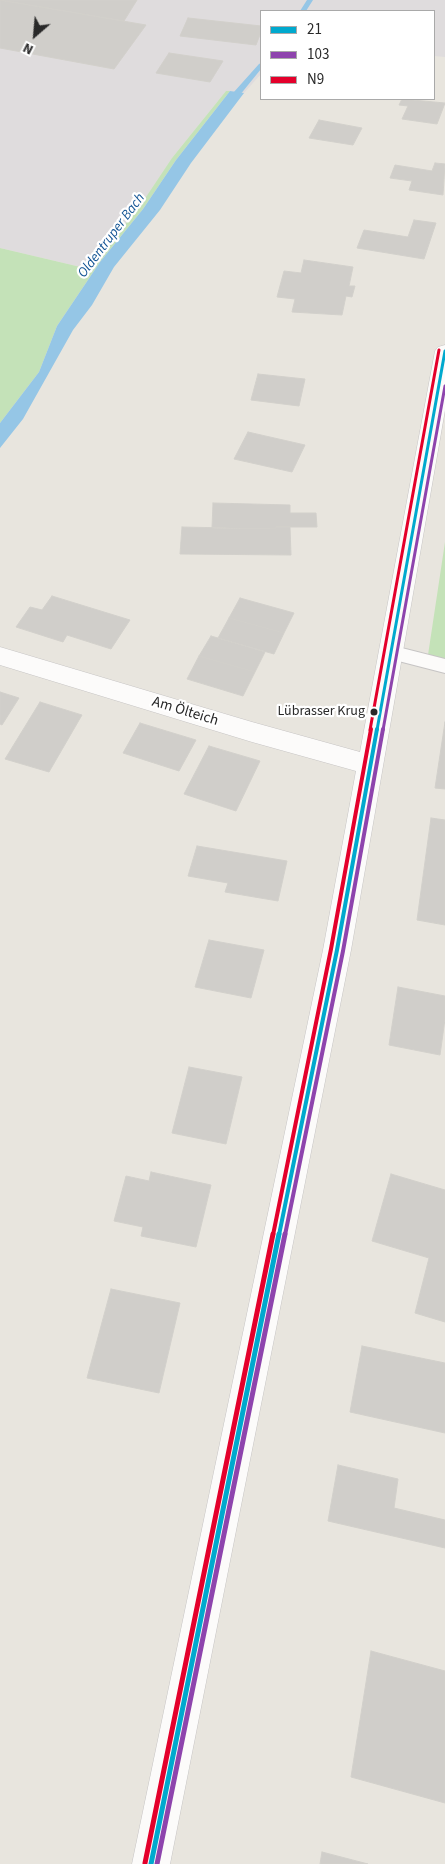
<!DOCTYPE html>
<meta charset="utf-8">
<style>
body{margin:0}
#map{position:relative;width:445px;height:1864px;overflow:hidden;background:#e8e5de;font-family:"Source Sans 3",sans-serif}
canvas{display:block}
.legend{position:absolute;left:260px;top:10px;width:175px;height:90px;box-sizing:border-box;background:#fff;border:1px solid #a9a9a9;margin:0;padding:6px 9px;list-style:none;font-size:15px;color:#292929}
.legend li{display:flex;align-items:center;gap:10px;height:25px}
.legend b{width:25px;border:1px solid #a9a9a9}
.north{position:absolute;left:10px;top:10px;width:50px;height:50px;-webkit-text-stroke:4px #fff;paint-order:stroke;rotate:207deg;font-size:14px;font-weight:700;line-height:20px;text-align:center;color:#292929}
.north::after{content:'';display:block;margin:auto;width:18px;height:22px;background:#292929;clip-path:polygon(50% 0,100% 100%,50% 72%,0 100%)}
</style>
<div id="map">
<canvas width="445" height="1864"></canvas>
<ul class="legend">
<li><b style="height:6px;background:#00a9ce"></b>21</li>
<li><b style="height:6px;background:#8e44ad"></b>103</li>
<li><b style="height:6px;background:#e4002b"></b>N9</li>
</ul>
<div class="north">N</div>
</div>
<script>
const context = document.querySelector('canvas').getContext('2d');
context.lineJoin = 'round';
function fillPath(path, color) { context.fillStyle = color; context.fill(path, 'evenodd'); }
const poly = rows => new Path2D(rows.map(r => 'M' + r).join(''));
function trace(path, color, width, dash) { context.strokeStyle = color; context.lineWidth = width; context.lineCap = dash ? 'butt' : 'round'; context.setLineDash(dash || []); context.stroke(path); }
function drawText(font, color, halo, rows, align = 'center') {
  context.font = font + ' "Source Sans 3",sans-serif'; context.lineWidth = 4.5; context.setLineDash([]); context.textBaseline = 'middle'; context.strokeStyle = halo; context.fillStyle = color; for (const [text, x, y, turn = 0] of rows) {
    context.save(); context.translate(x, y); context.rotate((+turn || 0) * Math.PI / 180); context.textAlign = isNaN(turn) ? turn : align; if (halo) context.strokeText(text, 0, 0); context.fillText(text, 0, 0); context.restore();
  }
}
fillPath(poly([
 [0,0,445,0,445,57,434,56,434,11,261,11,261,74,244,93,226,91,172,158,140,206,89,269,0,248]
]), '#dfdcdd');
fillPath(poly([
 [226,91,230,91,176,160,143,209,100,262,57,326,39,372,0,423,0,248,89,269,140,206,172,158],
 [445,542,445,659,428,655]
]), '#c4e2b8');
fillPath(poly([
 [230,91,244,93,191,163,160,210,114,267,92,305,73,330,23,419,0,448,0,423,39,372,57,326,100,262,143,209,176,160]
]), '#95c6e6');
fillPath(poly([
 [307,0,313,0,306,11,300,11,307,0],
 [261,63,261,69,231,106,225,106,225,102,259,64,261,63]
]), '#95c6e6');
const building = poly([
 [0,0,146,25,114,69,0,48,0,0],
 [0,0,137,0,124,21,0,0],
 [188,18,261,26,261,32,256,45,180,36,188,18],
 [169,53,223,61,210,82,156,73,169,53],
 [402,99,445,103,437,124,402,119,408,106,399,105,402,99],
 [319,120,362,128,353,145,309,138,319,120],
 [435,163,445,164,443,195,409,190,412,181,390,178,395,165,432,171,435,163],
 [414,220,436,223,424,259,357,248,364,230,408,237,414,220],
 [304,260,353,267,349,286,355,286,352,297,346,296,342,315,292,312,295,299,277,297,284,271,301,273,304,260],
 [258,374,305,379,299,406,251,400,258,374],
 [248,432,305,445,292,472,234,459,248,432],
 [213,503,290,505,290,513,316,513,317,527,276,527,275,529,212,528,213,503],
 [182,527,275,529,276,527,290,527,291,555,180,554,182,527],
 [52,596,130,620,111,649,67,635,63,642,16,627,30,607,42,610,52,596],
 [240,598,294,613,284,633,229,618,240,598],
 [229,618,284,633,274,654,218,638,229,618],
 [211,636,265,652,255,672,199,656,211,636],
 [199,656,255,672,243,696,187,679,199,656],
 [0,692,19,698,2,725,0,724,0,692],
 [40,702,82,715,49,772,5,759,40,702],
 [445,722,445,789,435,788,445,722],
 [140,723,196,740,179,771,123,753,140,723],
 [209,746,260,761,236,811,184,794,209,746],
 [431,818,445,820,445,925,417,920,431,818],
 [197,846,287,861,278,901,225,892,228,883,188,876,197,846],
 [209,940,264,950,251,998,195,987,209,940],
 [398,987,445,996,445,1019,440,1055,389,1045,398,987],
 [189,1067,242,1077,226,1144,172,1133,189,1067],
 [151,1172,211,1185,196,1247,141,1236,143,1227,114,1221,126,1176,149,1181,151,1172],
 [391,1174,445,1190,445,1322,415,1313,429,1258,372,1241,391,1174],
 [111,1289,180,1303,159,1393,87,1378,111,1289],
 [362,1346,445,1363,445,1433,350,1412,362,1346],
 [338,1465,398,1479,394,1508,445,1520,445,1548,328,1521,338,1465],
 [371,1651,445,1671,445,1803,351,1777,371,1651],
 [322,1852,368,1864,320,1864,322,1852]
]);
fillPath(building, '#d0ceca');
trace(building, '#d2d0cb', 1);
const service = poly([
 [390,645,445,659,445,673,383,657,381,652,383,647,390,645]
]);
const minor = poly([
 [445,345,445,410,351,950,170,1864,132,1864,323,950,356,771,252,742,0,665,0,647,252,722,360,752,435,351,438,347,445,345]
]);
trace(service, '#c6c4c4', 2);
trace(minor, '#c6c4c4', 1);
fillPath(service, '#fcfbfa');
fillPath(minor, '#fcfbfa');
trace(poly([
 [377,730,445,351]
]), '#00a9ce', 3);
trace(poly([
 [279,1235,337,950,377,729]
]), '#00a9ce', 4);
trace(poly([
 [151,1864,279,1234]
]), '#00a9ce', 5);
trace(poly([
 [383,730,445,386]
]), '#8e44ad', 3);
trace(poly([
 [285,1235,343,951,383,729]
]), '#8e44ad', 4);
trace(poly([
 [157,1864,285,1234]
]), '#8e44ad', 5);
trace(poly([
 [370,730,439,350]
]), '#e4002b', 3);
trace(poly([
 [273,1235,331,949,371,729]
]), '#e4002b', 4);
trace(poly([
 [145,1863,273,1234]
]), '#e4002b', 5);
for (const [x, y, r, color] of [
 [374,712,4.5,"#292929"]
]) { const dot = new Path2D(); dot.arc(x, y, r, 0, 2 * Math.PI); context.fillStyle = color; context.fill(dot); trace(dot, '#fff', 2); }
drawText('italic 14px', '#125494', '#fff', [
 ["Oldentruper Bach",112,236,-53]
]);
drawText('14px', '#292929', '#fff', [
 ["Lübrasser Krug",365,712]
], 'right');
drawText('15px', '#292929', '#fff', [
 ["Am Ölteich",185,712,17]
]);
</script>
